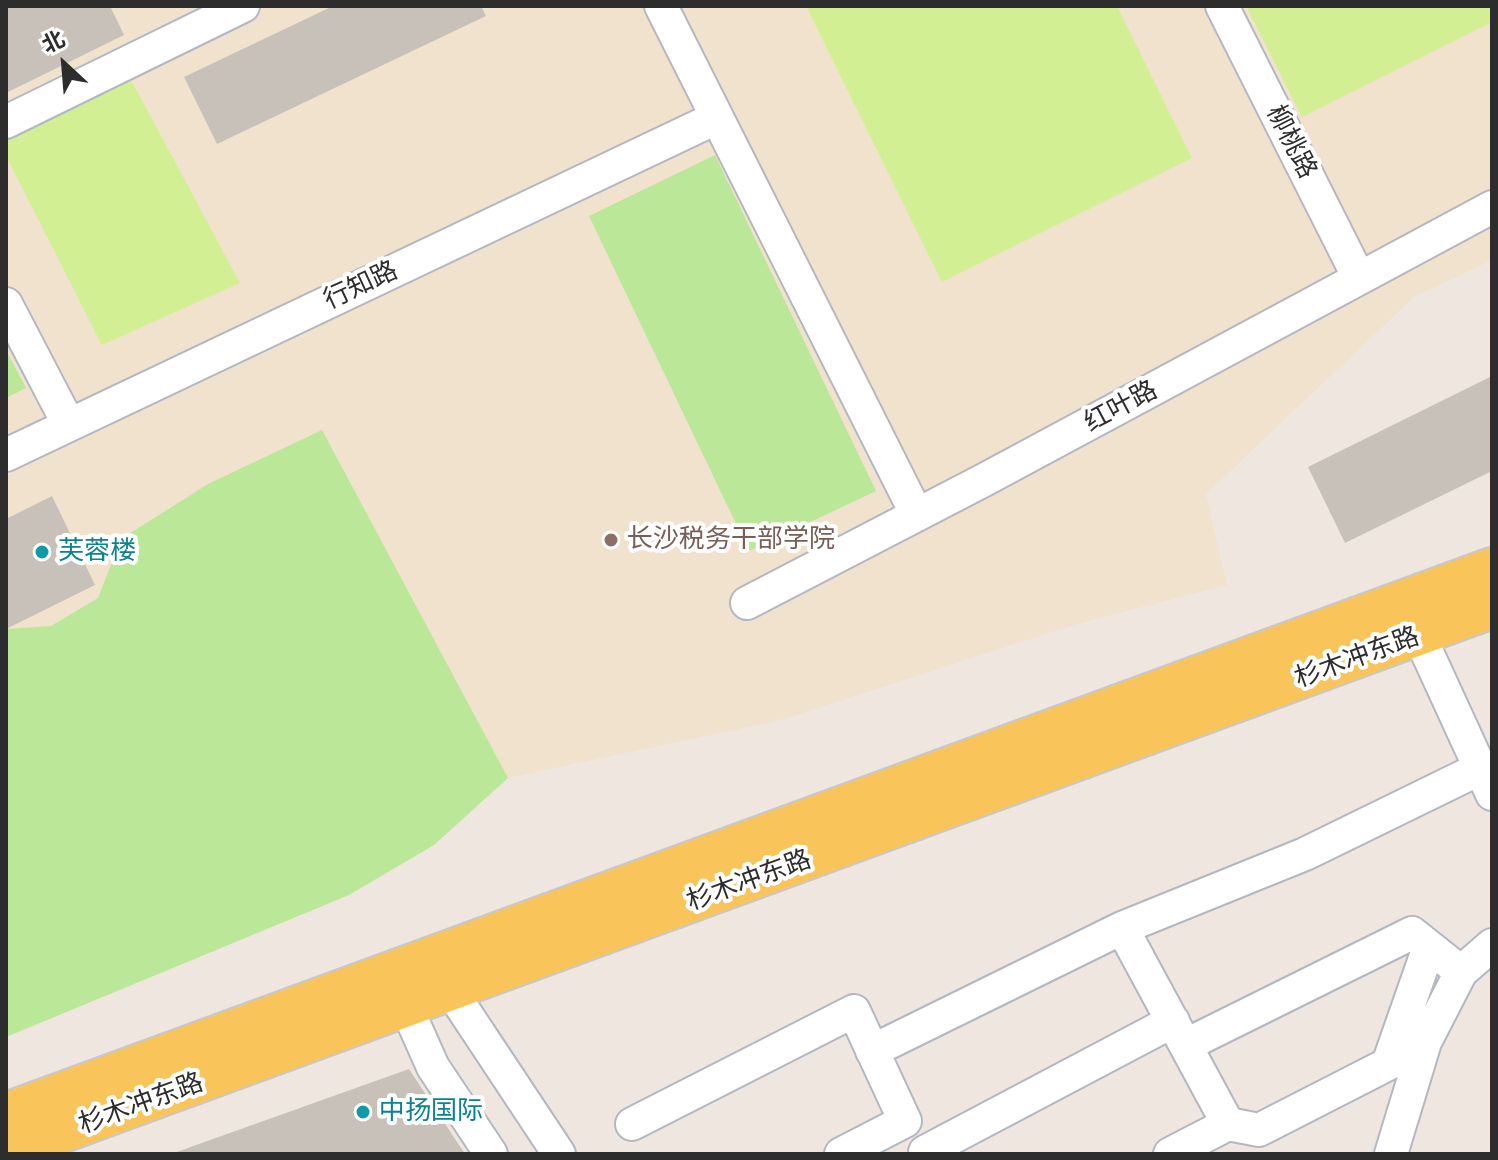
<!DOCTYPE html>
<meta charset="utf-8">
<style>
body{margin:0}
#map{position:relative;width:1498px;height:1160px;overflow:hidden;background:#efe6df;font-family:"Fira Sans Condensed","Noto Sans SC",sans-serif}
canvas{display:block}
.frame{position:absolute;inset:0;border:8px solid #2d2d2d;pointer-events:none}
.north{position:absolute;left:24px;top:24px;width:80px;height:80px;-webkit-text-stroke:6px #fff;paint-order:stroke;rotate:334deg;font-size:22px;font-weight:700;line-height:32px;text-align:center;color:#2d2d2d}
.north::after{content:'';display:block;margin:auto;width:28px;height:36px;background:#2d2d2d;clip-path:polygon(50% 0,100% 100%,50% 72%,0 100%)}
</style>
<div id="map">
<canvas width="1498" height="1160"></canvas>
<div class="frame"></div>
<div class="north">北</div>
</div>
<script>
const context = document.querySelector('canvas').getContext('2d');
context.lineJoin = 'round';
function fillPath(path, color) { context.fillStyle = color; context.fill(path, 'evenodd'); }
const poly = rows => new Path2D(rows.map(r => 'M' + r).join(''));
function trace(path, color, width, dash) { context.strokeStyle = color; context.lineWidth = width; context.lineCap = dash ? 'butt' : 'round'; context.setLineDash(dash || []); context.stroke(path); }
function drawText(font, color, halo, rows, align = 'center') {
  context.font = font + ' "Fira Sans Condensed","Noto Sans SC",sans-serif'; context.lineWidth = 8; context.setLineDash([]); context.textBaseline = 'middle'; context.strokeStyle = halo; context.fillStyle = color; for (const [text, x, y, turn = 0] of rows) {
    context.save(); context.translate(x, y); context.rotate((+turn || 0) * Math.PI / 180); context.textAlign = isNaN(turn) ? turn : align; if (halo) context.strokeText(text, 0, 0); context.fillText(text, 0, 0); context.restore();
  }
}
fillPath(poly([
 [6,6,1492,6,1492,260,1414,297,1206,494,1227,585,1077,624,781,720,508,778,434,845,349,895,6,1037]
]), '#f1e2cd');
fillPath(poly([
 [715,155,876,491,749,551,589,216],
 [6,350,26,388,6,398],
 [322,430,508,778,434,845,349,895,6,1037,6,629,51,626,98,598,121,539,208,484]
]), '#bbe898');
fillPath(poly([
 [806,6,1117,6,1192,158,942,282],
 [1246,6,1492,6,1492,22,1302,117],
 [115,50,240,283,102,345,6,156,6,105]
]), '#d2f093');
fillPath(poly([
 [6,6,110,6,124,35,6,93],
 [333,6,481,6,486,16,217,144,184,77],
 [1492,376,1492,471,1345,543,1308,467],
 [52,496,95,585,6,629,6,519],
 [409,1069,465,1154,171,1154]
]), '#c8c1ba');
const minor = poly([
 [661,6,917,515],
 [1222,6,1359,278],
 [6,122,243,6],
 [6,304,69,425],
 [6,455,716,118],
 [747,603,984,480,1492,207],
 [1419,635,1492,794],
 [1122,928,1228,1124,1170,1154],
 [442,967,451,991,559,1154],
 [397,986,433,1067,491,1154],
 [1186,1045,1412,933,1461,972],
 [872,1051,1122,928,1305,854,1479,769],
 [632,1124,854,1011,905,1121,841,1154],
 [1228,1124,1259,1130,1388,1064,1429,947],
 [925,1152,1173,1021],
 [1391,1154,1425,1042,1461,972,1492,945]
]);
const major = poly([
 [6,1113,1492,568],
 [6,1153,1492,608]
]);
trace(minor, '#b3b7c1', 36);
trace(major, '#c8c8c8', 44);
trace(minor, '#fff', 32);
trace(major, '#f9c459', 40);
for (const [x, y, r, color] of [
 [611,540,8,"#8d6e63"],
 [42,552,8,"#0f9aa8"],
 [363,1112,8,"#0f9aa8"]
]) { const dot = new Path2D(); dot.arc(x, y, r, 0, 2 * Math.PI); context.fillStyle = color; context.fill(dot); trace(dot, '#fff', 3); }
drawText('26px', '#2d2d2d', '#fff', [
 ["柳桃路",1291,142,63],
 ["行知路",361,286,-25],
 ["红叶路",1121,407,-28],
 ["杉木冲东路",1357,658,-20],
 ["杉木冲东路",749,881,-20],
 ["杉木冲东路",141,1104,-20]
]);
drawText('26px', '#785e54', '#fff', [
 ["长沙税务干部学院",627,540]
], 'left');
drawText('26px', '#0d838f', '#fff', [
 ["芙蓉楼",58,552],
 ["中扬国际",379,1112]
], 'left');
</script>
